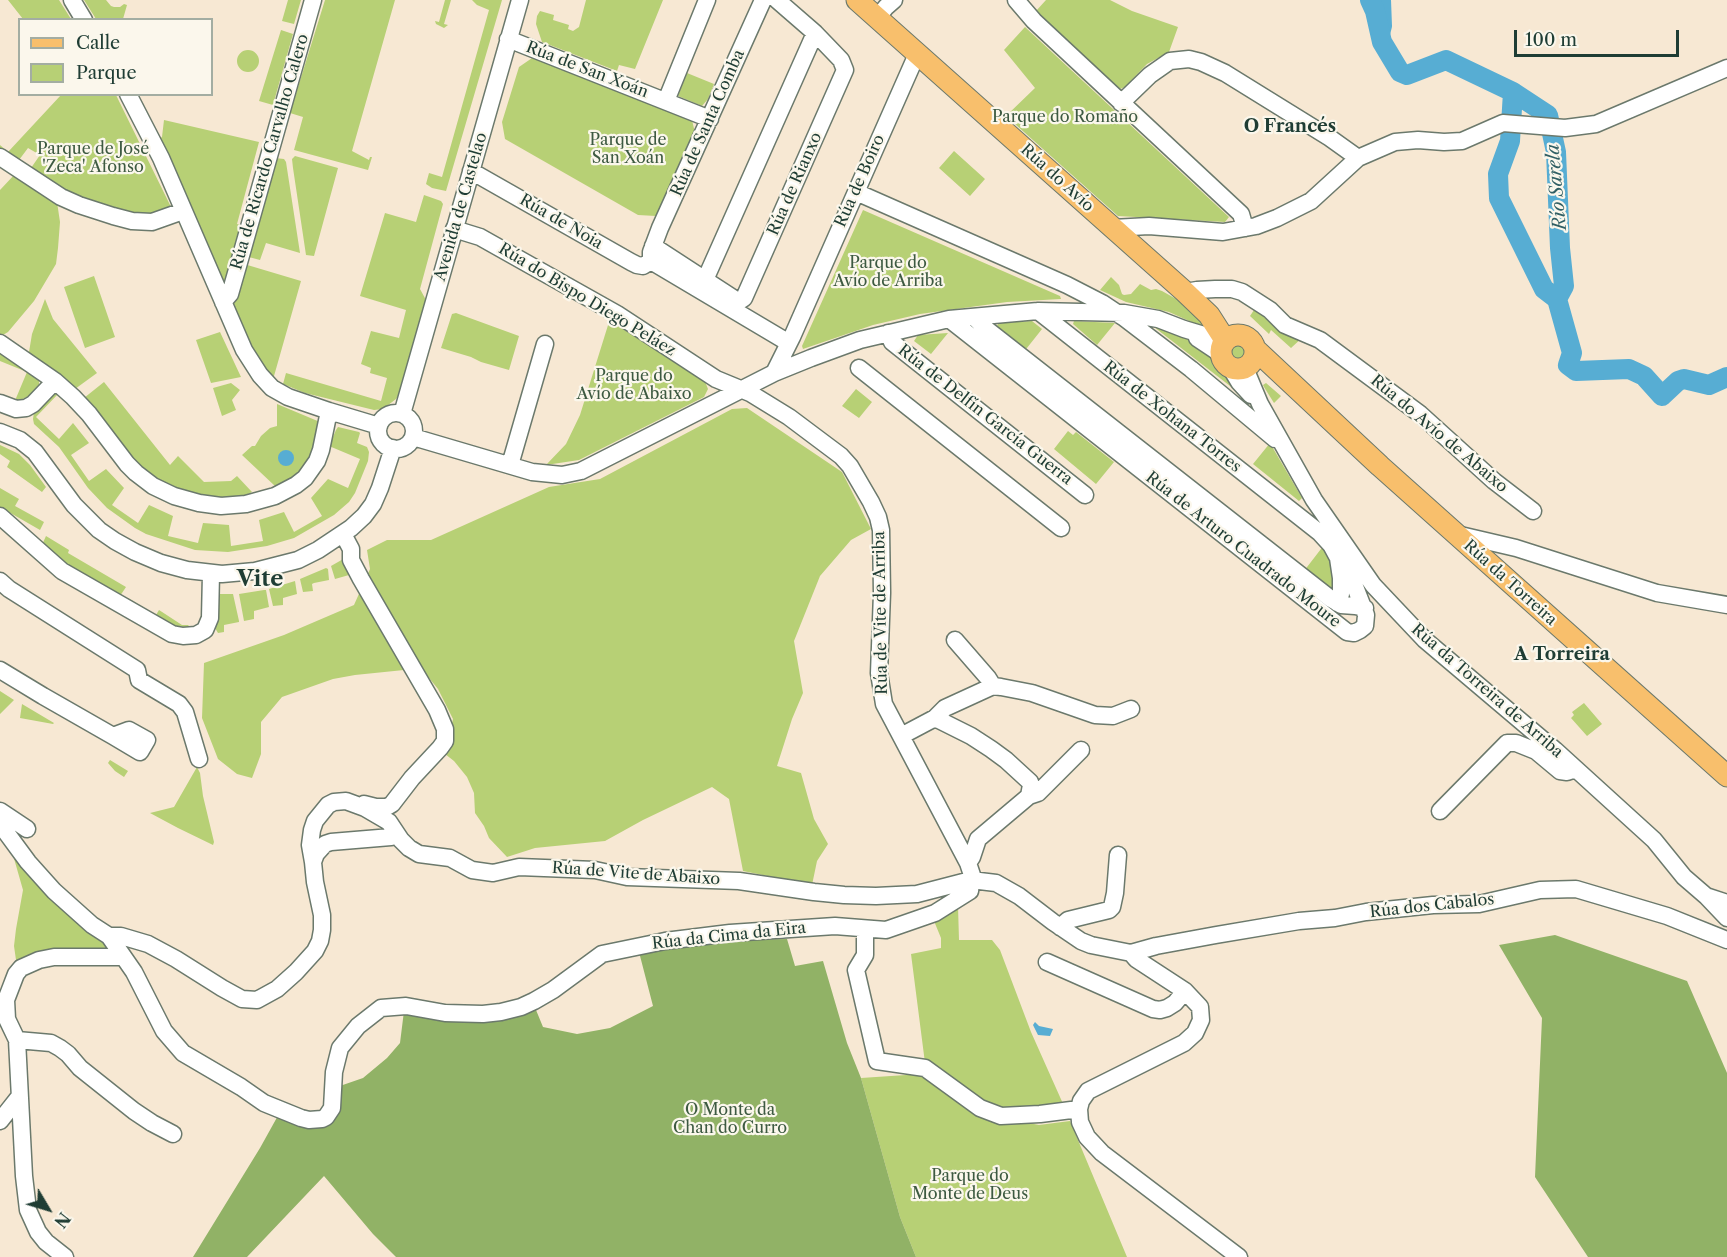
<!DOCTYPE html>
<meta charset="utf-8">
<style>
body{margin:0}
#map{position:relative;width:1727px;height:1257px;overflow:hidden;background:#f7e8d3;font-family:"Libre Caslon Text",serif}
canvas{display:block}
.legend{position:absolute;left:18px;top:18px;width:195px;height:78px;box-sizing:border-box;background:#fbf7ec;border:2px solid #a3ada2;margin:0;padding:8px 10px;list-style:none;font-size:18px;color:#1f3d34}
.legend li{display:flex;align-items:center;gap:12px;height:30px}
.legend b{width:30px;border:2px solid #a3ada2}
.north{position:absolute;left:18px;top:1179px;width:60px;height:60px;-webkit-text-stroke:4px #fbf7ec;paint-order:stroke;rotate:128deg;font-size:16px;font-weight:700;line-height:24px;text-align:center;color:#1f3d34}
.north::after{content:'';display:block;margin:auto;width:21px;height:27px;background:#1f3d34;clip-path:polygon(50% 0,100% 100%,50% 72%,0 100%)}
.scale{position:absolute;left:1514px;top:30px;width:165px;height:27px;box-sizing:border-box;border:3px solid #1f3d34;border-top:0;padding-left:8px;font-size:18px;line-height:21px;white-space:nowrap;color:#1f3d34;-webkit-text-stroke:4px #fbf7ec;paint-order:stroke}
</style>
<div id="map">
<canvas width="1727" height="1257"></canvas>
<ul class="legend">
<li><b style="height:8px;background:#f8bf6c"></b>Calle</li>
<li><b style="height:16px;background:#b7d075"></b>Parque</li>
</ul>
<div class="north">N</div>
<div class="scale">100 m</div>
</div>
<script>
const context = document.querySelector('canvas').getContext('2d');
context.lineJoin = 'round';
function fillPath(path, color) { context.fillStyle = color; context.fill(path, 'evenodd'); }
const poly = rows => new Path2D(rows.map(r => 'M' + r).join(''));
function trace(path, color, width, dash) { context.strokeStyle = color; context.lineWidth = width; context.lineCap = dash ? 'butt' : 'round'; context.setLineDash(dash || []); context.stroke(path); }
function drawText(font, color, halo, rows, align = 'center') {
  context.font = font + ' "Libre Caslon Text",serif'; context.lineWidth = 4.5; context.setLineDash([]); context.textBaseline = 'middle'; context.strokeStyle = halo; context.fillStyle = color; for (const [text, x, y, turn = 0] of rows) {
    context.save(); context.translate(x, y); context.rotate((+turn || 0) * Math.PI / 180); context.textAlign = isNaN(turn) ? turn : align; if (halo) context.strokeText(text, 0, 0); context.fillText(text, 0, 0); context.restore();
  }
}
fillPath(poly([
 [8,0,59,0,71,19,23,19],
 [84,0,106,0,111,6,114,7,120,7,124,4,127,5,123,19,96,19],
 [288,0,301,0,294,24,282,21],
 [325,0,395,0,352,151,369,160,370,157,372,157,368,170,294,150,303,117,290,113],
 [445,0,451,0,444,24,448,25,444,28,436,24,435,21,439,22],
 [472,0,502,0,446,191,432,188,426,184,429,173,442,177,489,10,477,5],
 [586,0,663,0,635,69,619,65,617,71,542,42,536,24,537,16,540,11,554,15,553,20,569,25,568,29,573,31,579,27],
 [1046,0,1110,0,1132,11,1178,27,1169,52,1147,64,1125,87,1120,89,1036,11],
 [1025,27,1229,217,1225,222,1118,216,1006,116,1035,88,1004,50],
 [281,30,293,34,273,105,259,101],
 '237 61a11 11 0 1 1 22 0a11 11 0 1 1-22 0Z',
 [535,56,692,120,695,133,656,216,638,215,505,139,502,122,519,67],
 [687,73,714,84,708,99,702,106,678,96],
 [61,95,116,95,171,207,144,218,71,198,0,154,0,145,8,152],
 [28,148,40,155,31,168,19,160],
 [164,120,259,142,237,224,246,227,227,281,223,280,218,275,159,139,162,137],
 [954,151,985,179,970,196,939,168],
 [295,156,338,168,314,256,306,255,293,168,292,159],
 [275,158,284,159,286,162,300,253,266,243,260,260,245,256],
 [15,174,57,202,60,222,58,248,56,264,34,301,8,332,3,335,0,334,0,190],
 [424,195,441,201,443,204,420,289,426,300,399,395,396,399,383,409,374,410,305,393,283,384,286,373,381,401,387,378,370,373,371,368,361,364,371,331,399,338,406,310,360,296,385,213,416,222],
 [863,210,1060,296,1061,299,1007,302,920,314,873,325,803,349,802,346],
 [244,264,301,281,274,376,271,379,259,365,232,308,233,299],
 [94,276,115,337,85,348,64,287],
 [1111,277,1119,285,1122,294,1124,295,1131,294,1140,284,1151,290,1156,289,1162,291,1178,300,1208,327,1196,324,1169,312,1126,302,1100,290],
 [45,299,53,319,97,373,75,389,60,374,32,356,29,352,32,334],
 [1256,307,1303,337,1291,348,1271,330,1269,334,1250,316],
 [456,313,519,336,509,370,481,362,471,357,441,348,452,314],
 [1032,321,1042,329,1023,353,996,327,999,323],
 [1074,321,1115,323,1097,345,1073,324],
 [609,322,618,324,623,329,704,379,708,389,704,397,579,460,546,465,566,444,580,415],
 [1156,326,1181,335,1208,353,1218,367,1252,403,1154,327],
 [220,332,241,377,211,383,196,340],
 [948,333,931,354,914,341,918,335],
 '1227 351a11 11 0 1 1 22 0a11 11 0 1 1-22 0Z',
 [0,353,39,379,39,385,29,396,14,403,27,372,0,361],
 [104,382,170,465,178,456,204,482,231,481,237,476,252,492,237,500,199,497,173,487,148,474,129,455,84,398],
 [231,383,240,390,232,400,236,410,222,416,213,388],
 [1266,383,1281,396,1274,403,1264,387,1263,385],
 [856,389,872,402,859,418,842,406],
 [54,393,59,393,36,417,59,439,73,423,89,443,71,455,89,481,106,469,124,488,112,505,138,523,149,505,173,516,168,536,198,543,203,523,229,525,231,546,263,541,259,520,284,512,294,532,322,516,311,498,328,479,348,488,360,459,329,446,336,430,338,427,359,432,360,433,357,443,367,447,369,452,368,461,355,493,349,502,334,515,294,538,267,546,228,552,195,550,146,534,135,528,107,508,88,488,59,447,34,424,33,419,34,412],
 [277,404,320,422,314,453,303,472,276,487,242,455,252,446,255,446,261,436,270,428,277,426],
 [747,408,842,472,871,529,851,540,820,576,794,641,803,693,792,719,777,766,801,773,814,819,828,844,817,861,812,885,743,871,729,799,712,787,643,820,605,841,535,848,507,857,489,838,484,826,475,813,474,793,467,777,454,761,445,754,453,719,438,689,425,673,404,670,355,675,333,679,282,697,261,722,261,754,252,778,237,774,218,759,202,718,204,663,284,635,354,605,370,569,367,550,387,540,431,540,549,487,600,479,732,409],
 [1068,431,1073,435,1076,432,1114,462,1096,484,1054,449],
 [1270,443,1302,498,1299,501,1253,464],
 [0,445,19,454,30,465,46,487,42,492,7,467,10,461,0,454],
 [0,488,19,499,15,506,44,522,40,530,0,507],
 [46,536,69,550,68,553,126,587,120,596,92,584,41,547],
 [1324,545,1328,549,1336,586,1333,591,1304,571],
 [345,558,349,575,335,579,331,566],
 [326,568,328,569,329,580,314,583,312,584,313,591,303,592,300,579],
 [295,581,297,594,283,598,283,605,273,606,269,589],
 [264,590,266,590,269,607,254,611,254,619,244,621,239,594],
 [214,594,233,594,239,621,239,622,224,625,224,632,218,633,212,623],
 [128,598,156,615,159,610,182,625,188,625,194,631,173,630,125,604],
 [0,691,14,700,0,714],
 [1584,703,1602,724,1587,736,1571,718,1574,715,1572,712],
 [22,704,54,723,53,724,20,718],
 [110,760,128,771,124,777,115,771,108,763],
 [197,767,200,773,203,796,214,842,213,845,178,828,150,813,174,807],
 [13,855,107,944,109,948,107,952,17,967,14,946,16,929,23,890],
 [958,906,959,940,992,940,1000,950,1031,1032,1064,1106,1003,1113,925,1063,911,954,941,948,941,938,934,921],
 [921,1074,983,1114,1039,1125,1070,1121,1127,1257,916,1257,900,1217,861,1078]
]), '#b7d075');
fillPath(poly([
 [1555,935,1687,981,1727,1073,1727,1257,1588,1257,1535,1177,1542,1018,1499,945],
 [787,939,795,966,823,961,847,1043,861,1078,900,1217,916,1257,396,1257,373,1234,324,1176,247,1257,193,1257,260,1148,280,1112,325,1123,337,1087,363,1078,387,1058,400,1043,404,1011,500,1015,536,1010,543,1027,577,1034,610,1028,653,1006,639,952,733,940]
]), '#91b266');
fillPath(poly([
 '278 458a8 8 0 1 1 16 0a8 8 0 1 1-16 0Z',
 [1035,1022,1039,1026,1053,1029,1050,1036,1038,1035,1033,1025]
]), '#57add3');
trace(poly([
 [1382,42,1386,26,1385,0]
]), '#57add3', 12);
trace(poly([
 [1370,0,1375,11,1382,42,1400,72,1407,75,1446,60,1513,92,1510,141,1498,174,1499,198,1544,289,1557,299,1572,353,1568,365,1576,371,1629,369,1644,376,1662,396,1678,381,1684,379,1709,385,1727,377],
 [1513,92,1548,115,1556,152,1560,248,1564,286,1557,299]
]), '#57add3', 20);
const minor = poly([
 [72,0,84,20],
 [1016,0,1034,21,1241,214,1245,228],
 [877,18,886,7,894,0],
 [508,39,710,119],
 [128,94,161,158,244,350,260,375,272,388,288,397,329,411,379,426],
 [666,101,707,0],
 [1121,103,1150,75,1170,61,1189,59,1201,62,1225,73,1330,138,1358,158],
 [0,157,61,197,79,205,113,216,132,221,152,222,183,211],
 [471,171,631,262,637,265,643,266,651,261],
 [856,192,1067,285,1102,303,1123,317,1191,369,1275,439],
 [1113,228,1149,226,1223,232,1256,226,1277,218,1311,201,1358,158,1395,142,1418,140,1444,142,1462,141,1503,123,1565,128,1596,124,1727,68],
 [653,246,736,300,741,300,744,298,845,70,841,60,815,33,777,0],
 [651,261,651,252,660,228,763,0],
 [651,261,789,343],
 [705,280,815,33],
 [1185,292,1197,290,1215,289,1232,289,1242,292,1270,310,1285,325,1320,340,1420,414,1494,481,1533,511],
 [223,302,230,294,240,259,313,0],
 [1038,311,1320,533,1331,545,1338,558,1341,578,1341,594,1337,603],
 [974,317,985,328,1331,599,1341,605,1355,606,1365,608],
 [949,319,1347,632,1354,633,1360,630,1365,626,1366,615,1340,548],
 [888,333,892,342,1085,495],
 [1197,338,1221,354],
 [0,343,55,381,73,397,89,414,127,464,136,473,153,486,174,496,199,503,221,506,246,504,275,496,296,485,305,478,317,461,321,450,329,411],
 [1230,367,1239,382,1251,395],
 [859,368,1061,528],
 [1245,368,1260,404,1314,500,1373,585,1425,640,1555,750,1654,840,1684,877,1706,896,1727,903],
 [774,373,792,337,917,54],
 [0,403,16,409,26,408,33,404,55,381],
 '378 431a18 18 0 1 1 36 0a18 18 0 1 1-36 0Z',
 [402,414,520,0],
 [0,432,20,440,35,452,74,505,99,530,115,541,135,552,161,563,187,570,222,574,255,571,298,560,318,550,351,528,364,516,373,504,380,488,393,448],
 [413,437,532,472,562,475,581,471,774,373,811,358,860,340,949,319,1038,311,1124,313,1158,319,1184,329,1224,341],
 [510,465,545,344],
 [0,516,62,571,172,634,183,636,196,635,205,630,210,618,211,574],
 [343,534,351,549,351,560,361,579,437,710,445,729,445,741,440,748,412,778,392,804,387,807,376,807,364,804],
 [1456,534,1516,548,1657,593,1727,605],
 [0,581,9,589,137,670,139,680,179,704,185,712,199,759],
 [955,640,988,678,993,686],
 [0,670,43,696,113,736,140,752,147,740,129,730,113,736],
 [935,718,945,708,993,686,1001,687,1032,693,1095,715,1113,716,1131,709],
 [901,736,935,718,971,736,991,749,1006,760,1030,782,1031,785,1029,796,978,839,972,857,968,863],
 [1029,796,1038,793,1081,750],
 [0,811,27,829],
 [1440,811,1507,743,1516,743,1536,751,1560,771,1567,772,1576,769],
 [0,824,28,862,54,891,92,925,109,936,134,972,164,1031,183,1053,241,1087,264,1103,301,1118,309,1120,322,1119,326,1117,332,1108,334,1072,340,1048,358,1026,381,1008,406,1006,445,1013,483,1014,501,1012,521,1007,534,1001,553,990,602,954,665,941,730,933,835,926,886,930,935,913,970,891,972,875,968,863,884,704,879,673,882,593,881,530,878,517,871,502,850,466,841,456,789,417,750,393,716,379,617,314,480,237,454,229],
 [313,862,316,854,325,844,331,842,391,837,397,834],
 [1707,897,1727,918],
 [1060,927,1068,920,1109,910,1112,907,1115,893,1118,855],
 [865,929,865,955,856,970,877,1061,925,1068,980,1108,1001,1116,1040,1114,1079,1109],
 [109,936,121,936,148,944,176,959,222,988,242,999,257,1000,277,989,296,972,315,951,320,941,322,930,322,915,315,882,313,862,310,845,312,830,315,821,328,805,334,802,346,801,365,808,389,822,401,840,409,848,419,854,450,858,472,870,493,873,519,867,595,870,627,877,739,881,814,892,844,895,876,896,917,894,971,880,996,883,1019,896,1053,922,1081,941,1091,945,1131,953,1156,946,1216,935,1299,921,1335,918,1366,912,1433,905,1479,904,1540,890,1576,889,1667,916,1727,940],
 [1131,953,1136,959,1185,991,1200,1007,1201,1020,1195,1033,1184,1043,1088,1091,1081,1101,1079,1109,1080,1122,1087,1137,1102,1153,1239,1257],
 [1047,962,1153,1009,1160,1010,1167,1008,1175,1003,1185,991],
 [17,1040,51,1043,60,1048,68,1054,80,1068,134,1111,152,1123,173,1134],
 [0,1121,19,1097],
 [65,1257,46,1242,38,1232,28,1210,24,1176,17,1040,7,1019,6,1000,16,974,21,968,39,960,54,957,122,957]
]);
const major = poly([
 [857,0,1185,292,1209,315,1225,340],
 '1221 352a17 17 0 1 1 34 0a17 17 0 1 1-34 0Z',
 [1256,350,1380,466,1727,776]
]);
trace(minor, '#6b796c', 19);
trace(major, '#6b796c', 23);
trace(minor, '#fff', 16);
trace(major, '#f8bf6c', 21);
drawText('16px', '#1f3d34', '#fbf7ec', [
 ["Rúa de San Xoán",587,70,21],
 ["Rúa de Santa Comba",708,123,-66],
 ["Rúa de Ricardo Carvalho Calero",270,152,-74],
 ["Rúa do Avío",1057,178,42],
 ["Rúa de Boiro",860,181,-66],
 ["Rúa de Rianxo",795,184,-66],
 ["Avenida de Castelao",461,207,-74],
 ["Rúa de Noia",561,222,30],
 ["Rúa do Bispo Diego Peláez",587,300,31],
 ["Rúa de Delfín García Guerra",985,415,38],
 ["Rúa de Xohana Torres",1172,417,38],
 ["Rúa do Avío de Abaixo",1439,434,40],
 ["Rúa de Arturo Cuadrado Moure",1243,550,38],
 ["Rúa da Torreira",1510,583,42],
 ["Rúa de Vite de Arriba",881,613,-91],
 ["Rúa da Torreira de Arriba",1487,691,41],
 ["Rúa de Vite de Abaixo",636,874,4],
 ["Rúa dos Cabalos",1432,906,-6],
 ["Rúa da Cima da Eira",729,936,-6]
]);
drawText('16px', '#3d5a41', '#fbf7ec', [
 ["Parque do Romaño",1065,117],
 ["Parque de",628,140],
 ["San Xoán",628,158],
 ["Parque de José",93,149],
 ["'Zeca' Afonso",93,167],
 ["Parque do",888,263],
 ["Avío de Arriba",888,281],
 ["Parque do",634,376],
 ["Avío de Abaixo",634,394],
 ["O Monte da",730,1110],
 ["Chan do Curro",730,1128],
 ["Parque do",970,1176],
 ["Monte de Deus",970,1194]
]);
drawText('bold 18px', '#1f3d34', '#fbf7ec', [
 ["O Francés",1290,127],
 ["A Torreira",1562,655]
]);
drawText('italic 18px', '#305f64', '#fbf7ec', [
 ["Río Sarela",1557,187,-95]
]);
drawText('bold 22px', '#1f3d34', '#fbf7ec', [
 ["Vite",260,580]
]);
</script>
